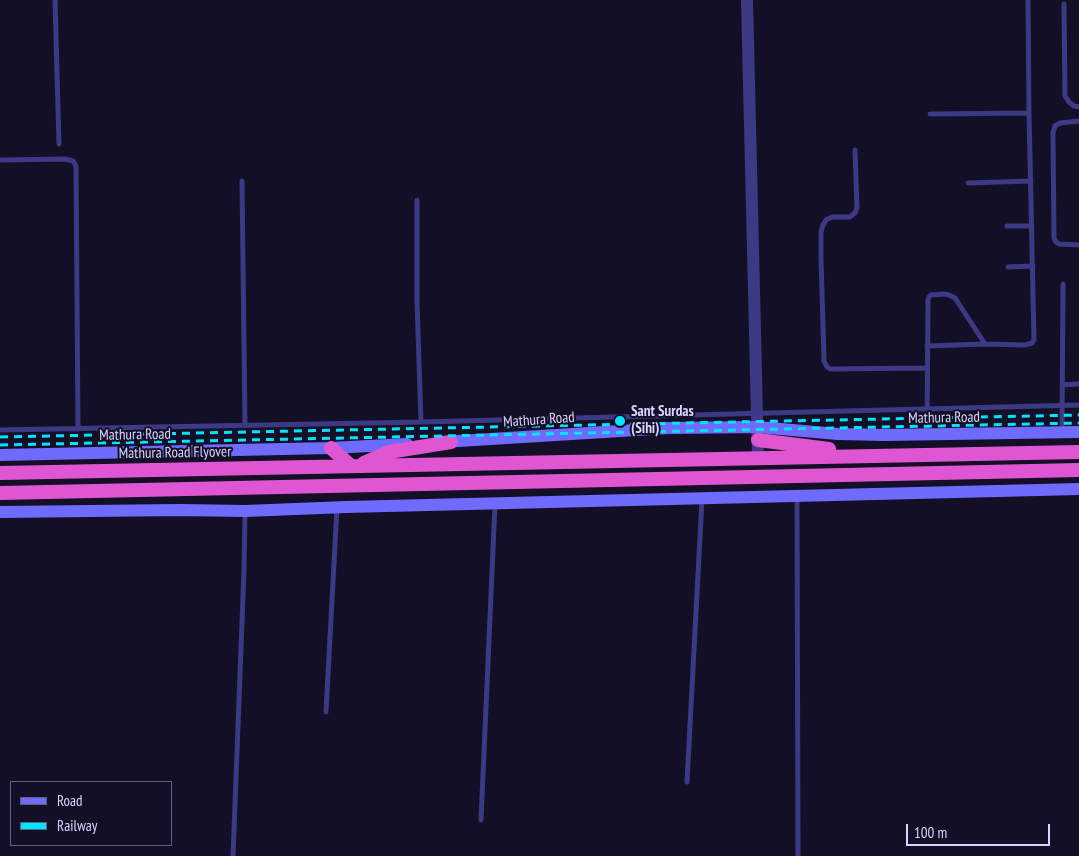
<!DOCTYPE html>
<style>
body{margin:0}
#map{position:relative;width:1079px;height:856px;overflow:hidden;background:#130f26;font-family:"PT Sans Narrow",sans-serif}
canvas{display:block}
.legend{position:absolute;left:10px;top:781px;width:162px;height:65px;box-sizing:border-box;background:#130f26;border:1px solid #625e7d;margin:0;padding:6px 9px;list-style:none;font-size:15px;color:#d9d4ff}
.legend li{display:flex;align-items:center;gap:10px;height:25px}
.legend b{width:25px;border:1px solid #625e7d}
.scale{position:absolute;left:906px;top:824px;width:144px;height:22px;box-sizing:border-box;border:2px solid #d9d4ff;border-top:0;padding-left:6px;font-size:15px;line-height:18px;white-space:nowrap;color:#d9d4ff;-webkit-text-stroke:4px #130f26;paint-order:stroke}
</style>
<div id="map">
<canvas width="1079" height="856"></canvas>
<ul class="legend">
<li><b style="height:6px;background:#6f6bff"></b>Road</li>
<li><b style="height:6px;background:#00e5ff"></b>Railway</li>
</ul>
<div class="scale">100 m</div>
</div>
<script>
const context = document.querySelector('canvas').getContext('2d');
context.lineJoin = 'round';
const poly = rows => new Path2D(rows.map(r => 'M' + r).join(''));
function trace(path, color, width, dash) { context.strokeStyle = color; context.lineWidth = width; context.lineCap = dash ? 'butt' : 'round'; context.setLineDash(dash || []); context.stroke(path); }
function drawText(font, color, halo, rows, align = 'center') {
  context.font = font + ' "PT Sans Narrow",sans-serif'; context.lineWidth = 4; context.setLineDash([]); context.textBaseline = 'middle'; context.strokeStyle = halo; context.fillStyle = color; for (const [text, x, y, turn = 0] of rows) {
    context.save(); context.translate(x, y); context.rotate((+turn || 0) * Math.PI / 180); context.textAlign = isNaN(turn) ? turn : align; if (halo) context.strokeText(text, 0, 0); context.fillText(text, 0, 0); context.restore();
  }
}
trace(poly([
 [55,0,59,144],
 [1064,4,1065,96,1069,102,1074,106,1079,107],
 [930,114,1029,113],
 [1079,121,1060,123,1055,126,1053,133,1054,238,1056,242,1059,244,1079,245],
 [855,150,857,208,855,213,850,217,832,217,826,220,823,225,821,232,821,258,824,361,827,367,830,369,927,368],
 [0,160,65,159,73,161,76,166,78,429],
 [242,181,245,425],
 [968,183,1031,181],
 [417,200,417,301,421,422],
 [1007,226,1032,226],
 [1008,267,1033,266],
 [927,346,985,344,1025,345,1032,343,1034,340,1029,113,1028,0],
 [1062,385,1079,384],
 [0,430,421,422,1079,405],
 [1062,432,1063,284],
 [927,434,928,300,929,297,931,295,944,294,949,295,955,298,985,344],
 [797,497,798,856],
 [326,712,337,507],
 [687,782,702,499],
 [481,820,495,504],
 [233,856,244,570,245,512]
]), '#3d3a85', 5);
trace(poly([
 [747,0,758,457]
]), '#3d3a85', 12);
trace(poly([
 [442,442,669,428,758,427,838,434,885,435,1079,432],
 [0,455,331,448,407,444],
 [0,512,179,510,245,511,346,507,1079,489]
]), '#6f6bff', 12);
trace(poly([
 [758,440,829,449],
 [331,448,351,466],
 [364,463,389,452,451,442],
 [0,473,1079,452],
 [0,493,1079,470]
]), '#e055d1', 14);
trace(poly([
 [0,437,1079,415],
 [0,445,1079,423]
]), '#00e5ff', 3, [8, 6]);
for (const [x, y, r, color] of [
 [620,421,6,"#00e5ff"]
]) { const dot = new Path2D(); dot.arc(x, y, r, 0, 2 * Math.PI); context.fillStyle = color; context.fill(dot); trace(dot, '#130f26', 2); }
drawText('bold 15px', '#d9d4ff', '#130f26', [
 ["Sant Surdas",631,412],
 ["(Sihi)",631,429]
], 'left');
drawText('15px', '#d9d4ff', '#130f26', [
 ["Mathura Road",944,418,-1],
 ["Mathura Road",539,420,-4],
 ["Mathura Road",135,435,-1],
 ["Mathura Road Flyover",175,453,-1]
]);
</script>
